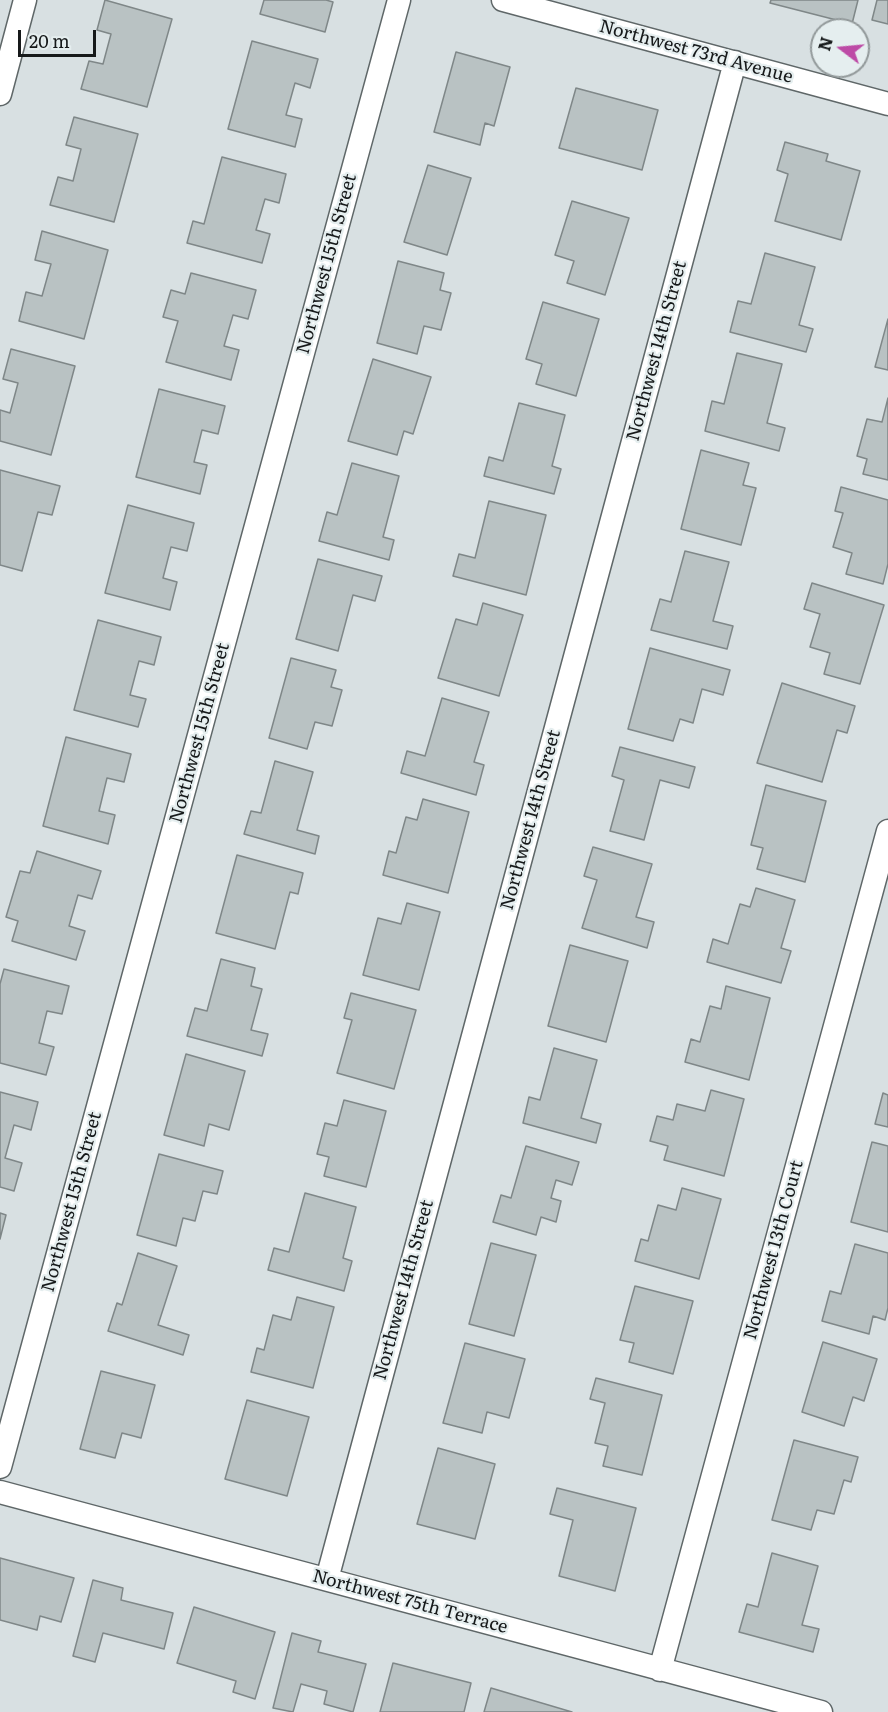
<!DOCTYPE html>
<style>
body{margin:0}
#map{position:relative;width:888px;height:1712px;overflow:hidden;background:#d8e0e2;font-family:Literata,serif}
canvas{display:block}
.north{position:absolute;left:810px;top:18px;width:60px;height:60px;box-sizing:border-box;background:#e5eeef;border:2px solid #92999a;border-radius:50%;rotate:286deg;font-size:16px;font-weight:700;line-height:24px;text-align:center;color:#16191a}
.north::after{content:'';display:block;margin:auto;width:21px;height:27px;background:#bd4ba6;clip-path:polygon(50% 0,100% 100%,50% 72%,0 100%)}
.scale{position:absolute;left:18px;top:30px;width:78px;height:27px;box-sizing:border-box;border:3px solid #16191a;border-top:0;padding-left:8px;font-size:18px;line-height:21px;white-space:nowrap;color:#16191a;-webkit-text-stroke:4px #e5eeef;paint-order:stroke}
</style>
<div id="map">
<canvas width="888" height="1712"></canvas>
<div class="north">N</div>
<div class="scale">20 m</div>
</div>
<script>
const context = document.querySelector('canvas').getContext('2d');
context.lineJoin = 'round';
function fillPath(path, color) { context.fillStyle = color; context.fill(path, 'evenodd'); }
const poly = rows => new Path2D(rows.map(r => 'M' + r).join(''));
function trace(path, color, width, dash) { context.strokeStyle = color; context.lineWidth = width; context.lineCap = dash ? 'butt' : 'round'; context.setLineDash(dash || []); context.stroke(path); }
function drawText(font, color, halo, rows, align = 'center') {
  context.font = font + ' Literata,serif'; context.lineWidth = 4.5; context.setLineDash([]); context.textBaseline = 'middle'; context.strokeStyle = halo; context.fillStyle = color; for (const [text, x, y, turn = 0] of rows) {
    context.save(); context.translate(x, y); context.rotate((+turn || 0) * Math.PI / 180); context.textAlign = isNaN(turn) ? turn : align; if (halo) context.strokeText(text, 0, 0); context.fillText(text, 0, 0); context.restore();
  }
}
const building = poly([
 [105,0,172,19,147,107,81,89,89,61,103,64,111,34,97,30,105,0],
 [264,0,326,0,333,2,325,32,260,14,264,0],
 [771,0,858,0,852,24,770,3,771,0],
 [877,0,888,0,888,24,872,20,877,0],
 [252,41,318,59,310,88,295,83,286,115,302,119,295,147,228,129,252,41],
 [456,52,510,67,494,126,485,123,480,145,434,132,456,52],
 [576,88,658,110,642,170,559,148,576,88],
 [74,117,138,134,114,222,50,205,58,177,73,181,81,149,66,145,74,117],
 [785,142,828,154,826,161,860,171,841,240,775,221,788,174,777,170,785,142],
 [222,157,286,174,279,203,265,199,256,230,270,234,262,263,187,243,193,221,204,224,222,157],
 [428,165,471,178,447,255,404,242,428,165],
 [572,201,629,218,605,295,567,283,574,261,555,255,572,201],
 [42,231,108,250,84,339,19,321,26,292,42,296,51,264,35,260,42,231],
 [765,253,815,267,799,325,813,329,806,352,730,332,738,301,751,304,765,253],
 [398,261,444,273,440,290,451,293,441,330,424,326,417,354,377,343,398,261],
 [191,273,256,290,248,319,233,315,224,346,239,350,231,380,166,362,178,321,163,317,171,290,185,294,191,273],
 [543,302,599,319,576,396,536,384,542,364,526,359,543,302],
 [888,319,888,370,875,367,888,319],
 [11,349,75,366,51,455,0,441,0,410,10,413,18,383,3,379,11,349],
 [737,353,782,364,767,423,785,428,779,451,705,431,712,401,724,404,737,353],
 [373,359,431,377,413,434,404,431,397,455,348,441,373,359],
 [159,389,225,406,218,434,202,430,194,462,207,465,200,494,136,477,159,389],
 [888,398,888,480,863,474,867,459,857,456,867,419,882,422,888,398],
 [519,403,565,415,552,466,561,469,554,494,484,476,489,457,503,461,519,403],
 [701,450,749,463,743,485,756,488,741,545,681,529,701,450],
 [352,463,399,476,383,537,394,540,389,560,319,541,327,512,337,515,352,463],
 [0,470,60,486,52,515,38,512,22,571,0,565,0,470],
 [841,487,888,500,888,564,883,584,846,574,852,553,833,547,843,513,835,511,841,487],
 [489,501,546,515,526,595,453,576,459,554,475,558,489,501],
 [128,505,194,523,187,551,171,547,163,578,177,582,170,610,105,593,128,505],
 [685,551,729,562,713,621,733,626,727,649,651,630,660,599,671,602,685,551],
 [318,559,382,576,375,601,353,595,338,651,296,639,318,559],
 [812,583,884,605,860,684,824,674,830,653,810,647,820,614,804,609,812,583],
 [483,603,523,615,499,696,438,678,456,619,477,625,483,603],
 [98,620,161,637,154,665,139,661,130,695,146,699,138,727,74,710,98,620],
 [650,648,730,670,723,695,702,689,693,723,680,719,673,741,628,729,650,648],
 [291,658,336,670,331,687,342,690,332,726,315,722,307,749,269,738,291,658],
 [782,683,855,706,847,733,837,730,822,782,757,763,782,683],
 [442,698,489,712,474,762,484,765,476,795,401,773,407,751,425,756,442,698],
 [66,737,131,754,124,782,107,778,99,811,115,815,108,844,43,826,66,737],
 [620,747,695,767,689,788,660,780,644,840,610,831,624,780,612,776,620,747],
 [275,761,313,772,297,830,319,836,315,854,244,834,251,811,261,813,275,761],
 [766,785,826,801,805,882,757,869,763,848,751,845,766,785],
 [423,799,469,812,448,893,383,875,389,851,396,853,406,817,417,820,423,799],
 [593,847,652,864,636,917,654,922,647,948,582,928,597,880,584,876,593,847],
 [37,851,101,871,92,899,78,895,69,926,85,931,76,960,12,941,18,921,6,917,20,871,30,873,37,851],
 [237,855,303,873,298,894,290,892,275,949,216,933,237,855],
 [756,888,795,900,781,948,791,951,781,983,707,962,713,939,728,944,740,904,750,907,756,888],
 [407,903,440,912,419,990,363,975,378,918,401,924,407,903],
 [570,945,628,961,606,1042,548,1026,570,945],
 [221,959,255,968,251,986,262,989,251,1030,268,1034,262,1056,187,1036,195,1008,207,1011,221,959],
 [4,969,69,986,62,1014,47,1011,39,1043,54,1047,46,1075,0,1063,0,984,4,969],
 [726,986,770,998,749,1080,685,1062,691,1039,700,1042,710,1006,721,1009,726,986],
 [351,993,416,1010,394,1089,337,1073,352,1020,344,1018,351,993],
 [554,1048,597,1060,581,1118,601,1124,596,1143,523,1123,529,1097,540,1100,554,1048],
 [186,1054,245,1071,229,1130,209,1124,204,1146,164,1135,186,1054],
 [711,1090,744,1099,724,1176,664,1160,668,1146,650,1141,657,1116,673,1120,677,1104,705,1111,711,1090],
 [0,1092,38,1102,31,1130,14,1125,5,1158,22,1163,14,1191,0,1187,0,1092],
 [883,1093,888,1095,888,1127,875,1124,883,1093],
 [344,1100,386,1111,366,1187,324,1176,329,1157,317,1154,325,1123,337,1126,344,1100],
 [872,1142,888,1146,888,1232,851,1222,872,1142],
 [526,1146,579,1162,572,1185,556,1180,551,1198,561,1201,556,1222,541,1217,536,1235,493,1222,501,1195,511,1198,526,1146],
 [159,1154,223,1171,217,1194,203,1191,195,1221,183,1218,176,1246,137,1235,159,1154],
 [682,1188,721,1199,699,1279,635,1261,641,1239,648,1241,658,1205,676,1210,682,1188],
 [305,1193,356,1207,343,1258,352,1261,344,1291,268,1270,274,1248,289,1252,305,1193],
 [0,1213,6,1215,0,1239,0,1213],
 [491,1243,536,1255,514,1336,469,1324,491,1243],
 [855,1244,888,1253,888,1308,885,1320,873,1316,869,1334,822,1321,830,1291,841,1294,855,1244],
 [138,1253,177,1266,158,1325,189,1335,183,1355,108,1331,117,1303,122,1305,138,1253],
 [635,1286,693,1301,673,1374,629,1362,634,1343,620,1340,635,1286],
 [297,1297,334,1307,313,1388,251,1372,257,1348,264,1350,273,1315,291,1320,297,1297],
 [823,1342,877,1359,864,1401,853,1397,844,1426,802,1412,823,1342],
 [465,1343,525,1359,509,1418,487,1412,482,1433,443,1423,465,1343],
 [101,1371,155,1385,141,1438,122,1433,115,1458,80,1449,101,1371],
 [596,1378,662,1395,642,1475,603,1466,608,1446,595,1443,605,1403,590,1399,596,1378],
 [247,1400,309,1417,287,1496,225,1479,247,1400],
 [794,1440,858,1457,851,1482,844,1480,834,1514,817,1510,811,1530,772,1520,794,1440],
 [438,1448,495,1464,475,1539,417,1524,438,1448],
 [557,1488,636,1508,615,1591,559,1576,573,1520,550,1514,557,1488],
 [772,1553,818,1566,802,1625,819,1629,813,1652,739,1632,747,1604,758,1607,772,1553],
 [0,1558,74,1578,61,1622,40,1616,37,1630,0,1620,0,1558],
 [93,1580,123,1588,121,1600,173,1613,164,1649,103,1633,95,1662,73,1656,93,1580],
 [194,1607,275,1632,255,1699,233,1692,236,1681,177,1663,194,1607],
 [292,1633,321,1641,318,1652,366,1664,353,1712,324,1704,327,1691,301,1684,293,1712,273,1708,292,1633],
 [393,1663,471,1683,464,1712,380,1712,393,1663],
 [491,1688,572,1712,484,1712,491,1688]
]);
fillPath(building, '#b9c2c3');
trace(building, '#7f8788', 1.5);
const street = poly([
 [503,0,888,104],
 [0,94,25,0],
 [0,1467,399,0],
 [0,1492,821,1712],
 [327,1579,735,62],
 [660,1670,888,831]
]);
trace(street, '#5f6768', 25);
trace(street, '#fff', 22);
drawText('18px', '#16191a', '#e5eeef', [
 ["Northwest 73rd Avenue",696,52,15],
 ["Northwest 15th Street",327,264,-75],
 ["Northwest 14th Street",657,351,-75],
 ["Northwest 15th Street",200,733,-75],
 ["Northwest 14th Street",531,820,-75],
 ["Northwest 15th Street",72,1202,-75],
 ["Northwest 13th Court",774,1250,-75],
 ["Northwest 14th Street",404,1290,-75],
 ["Northwest 75th Terrace",410,1602,15]
]);
</script>
